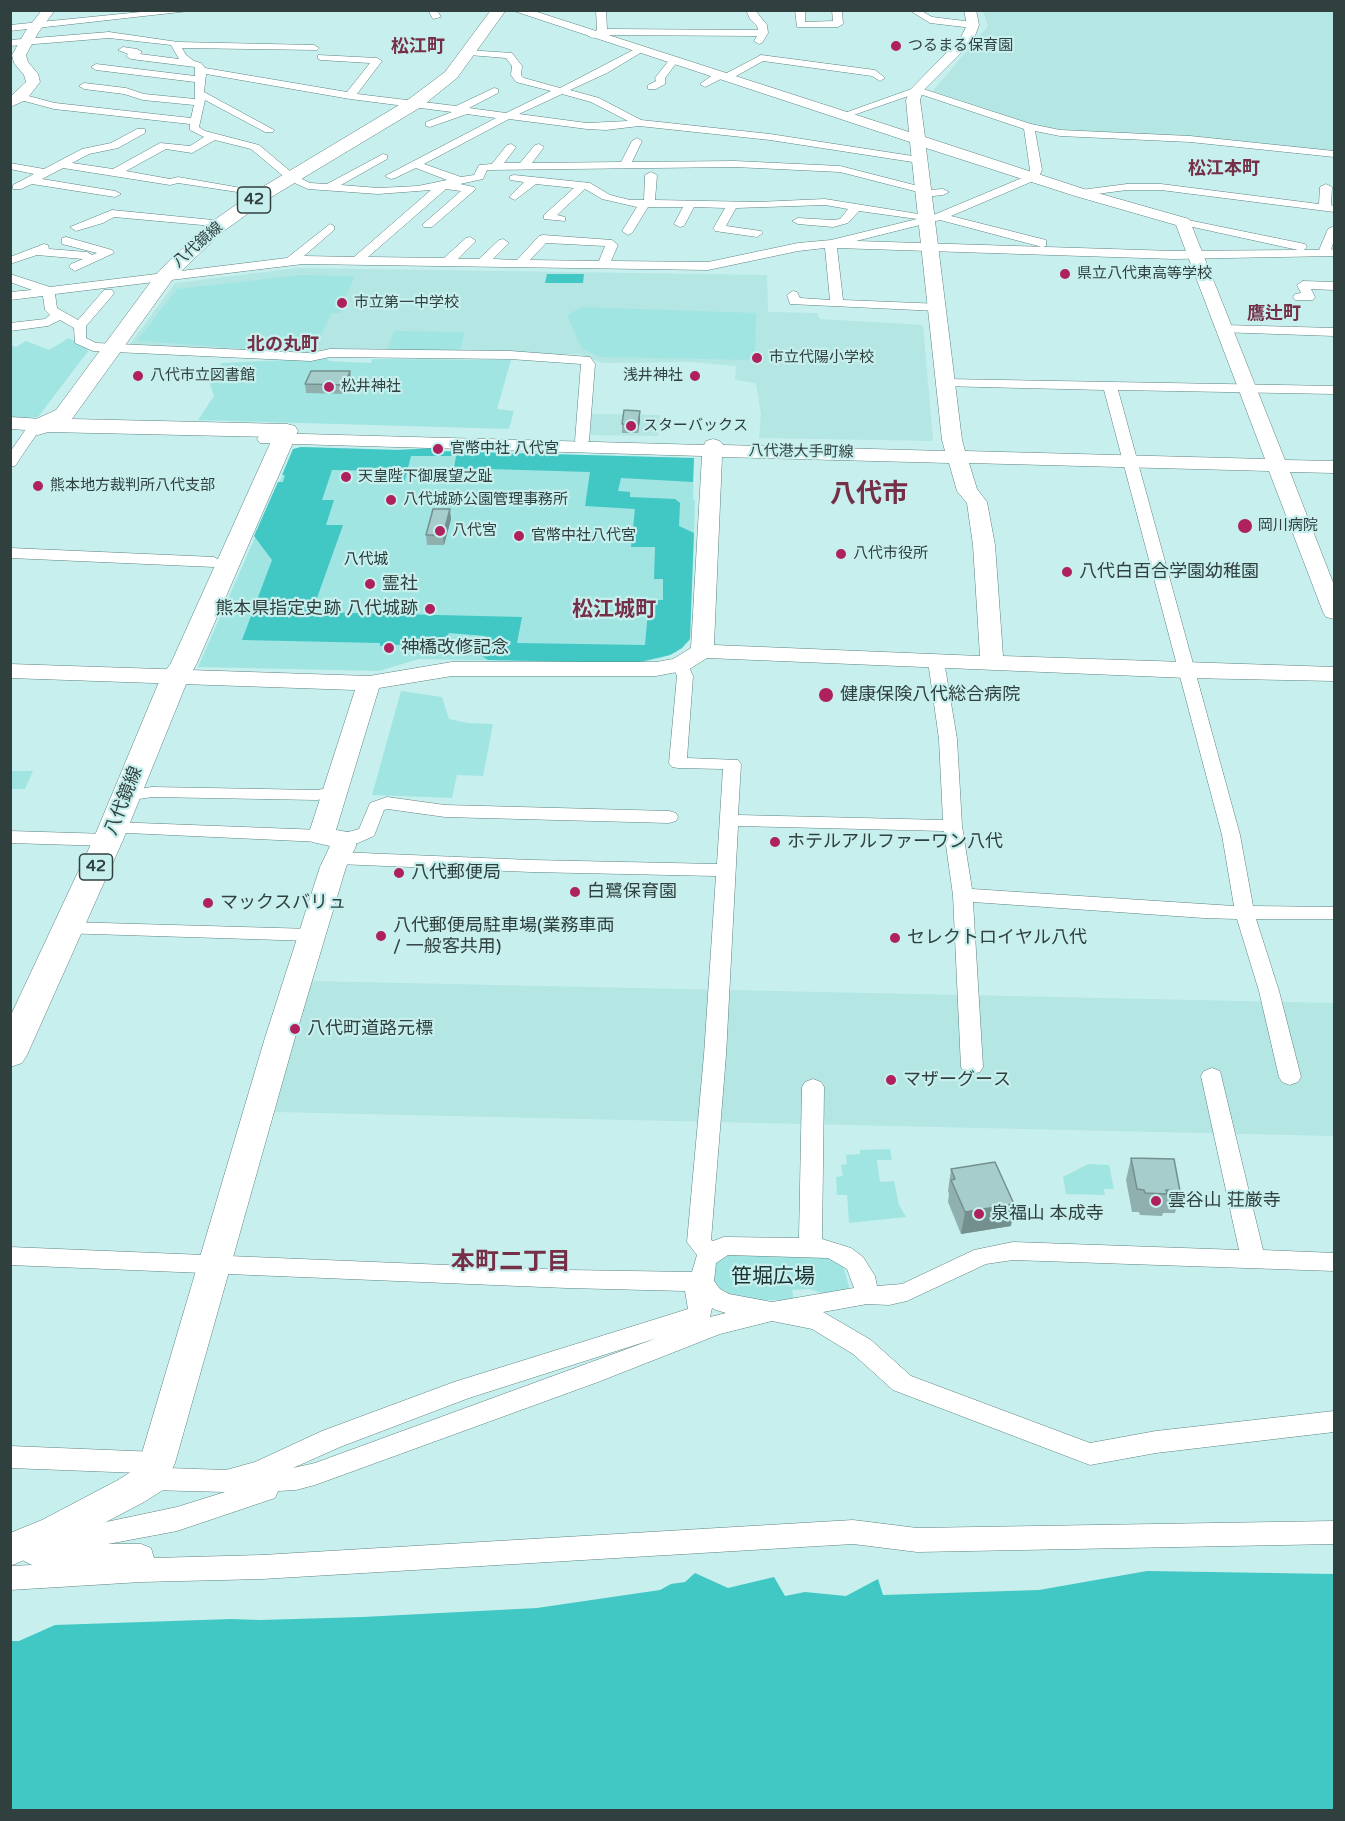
<!DOCTYPE html>
<meta charset="utf-8">
<style>
body{margin:0}
#map{position:relative;width:1345px;height:1821px;overflow:hidden;background:#c7efed;font-family:"Varela Round",sans-serif}
canvas{display:block}
.frame{position:absolute;inset:0;border:12px solid #30403f;pointer-events:none}
</style>
<div id="map">
<canvas width="1345" height="1821"></canvas>
<div class="frame"></div>
</div>
<script>
const context = document.querySelector('canvas').getContext('2d');
context.lineJoin = 'round';
function fillPath(path, color) { context.fillStyle = color; context.fill(path, 'evenodd'); }
const poly = rows => new Path2D(rows.map(r => 'M' + r).join(''));
function trace(path, color, width, dash) { context.strokeStyle = color; context.lineWidth = width; context.lineCap = dash ? 'butt' : 'round'; context.setLineDash(dash || []); context.stroke(path); }
function drawText(font, color, halo, rows, align = 'center') {
  context.font = font + ' "Varela Round","Noto Sans JP",sans-serif'; context.lineWidth = 4.5; context.setLineDash([]); context.textBaseline = 'middle'; context.strokeStyle = halo; context.fillStyle = color; for (const [text, x, y, turn = 0] of rows) {
    context.save(); context.translate(x, y); context.rotate((+turn || 0) * Math.PI / 180); context.textAlign = isNaN(turn) ? turn : align; if (halo) context.strokeText(text, 0, 0); context.fillText(text, 0, 0); context.restore();
  }
}
fillPath(poly([
 [983,11,1334,11,1334,153,1044,128,933,91,988,26],
 [297,268,767,275,768,312,817,313,820,319,923,325,933,441,759,438,761,414,756,383,735,380,736,366,690,362,603,363,579,354,313,355,130,344,175,283],
 [591,414,660,415,658,436,588,435],
 [309,981,1334,1003,1334,1136,275,1112]
]), '#b4e6e3');
fillPath(poly([
 [300,275,354,276,340,313,331,313,316,348,252,349,137,341,177,289],
 [582,307,756,313,755,360,601,357,582,349,567,315],
 [394,331,465,332,459,353,386,352],
 [69,338,89,350,38,417,11,419,11,345,16,347,26,341,49,350],
 [328,358,329,361,371,363,372,359,511,360,497,409,514,411,509,429,198,420,214,396,209,381,222,363],
 [301,447,694,458,693,499,695,500,694,533,692,533,690,640,677,652,662,658,636,663,419,659,379,671,198,667,294,449],
 [401,691,442,697,449,719,468,723,493,724,483,776,457,775,452,798,372,795],
 [11,771,33,771,25,789,11,789],
 [890,1149,892,1160,877,1160,880,1182,894,1181,899,1205,906,1217,849,1223,847,1195,837,1195,836,1177,843,1176,841,1165,847,1164,846,1155,860,1154,860,1150],
 [1088,1164,1109,1165,1114,1189,1104,1189,1105,1195,1066,1194,1063,1177],
 [721,1254,824,1254,843,1265,849,1287,847,1292,836,1298,810,1289,792,1290,794,1300,734,1300,718,1293,711,1273,710,1266]
]), '#a1e5e2');
fillPath(poly([
 [547,274,584,274,583,283,545,283],
 [301,447,397,450,433,448,438,451,694,458,693,482,621,478,618,491,630,492,630,497,675,499,680,503,679,526,694,533,690,639,682,648,670,655,635,663,488,660,480,655,485,636,449,633,442,648,415,647,410,644,380,646,380,643,242,640,272,560,254,536,278,482,283,482,285,475,282,475,293,449],
 [411,456,456,456,454,468,590,472,585,506,635,509,631,547,655,547,654,579,663,579,663,600,649,600,645,645,517,643,522,617,312,612,343,525,326,525,334,500,322,500,332,470,392,471,390,483,404,483],
 [1147,1571,1334,1574,1334,1810,11,1810,11,1641,19,1641,55,1625,231,1619,260,1620,363,1617,537,1608,660,1590,671,1584,685,1582,695,1573,728,1588,774,1577,785,1596,805,1592,846,1596,878,1579,883,1595,1039,1590]
]), '#41c7c4');
const street = poly([
 [161,10,198,10,10,31,10,25,161,10],
 [428,10,437,10,441,17,433,19,428,10],
 [596,10,606,10,607,29,758,30,757,26,750,19,746,10,755,10,767,25,768,33,762,43,759,44,754,41,757,36,603,35,592,38,587,35,597,30,596,10],
 [795,10,805,10,805,22,833,21,832,10,842,10,843,24,838,27,797,27,795,10],
 [909,10,920,10,932,17,973,22,978,25,973,28,930,23,909,10],
 [109,32,178,42,314,45,319,48,317,50,182,48,186,55,194,61,201,63,205,68,347,92,370,63,321,60,318,59,318,55,377,58,382,61,357,94,456,106,494,88,498,89,498,93,469,108,506,113,551,91,516,82,511,75,512,66,506,58,469,55,466,54,466,50,512,53,522,66,521,75,524,78,560,88,639,47,644,50,642,52,607,73,570,90,599,98,641,120,770,134,919,157,924,160,919,163,770,140,639,126,606,130,587,129,509,119,424,164,461,177,474,175,479,165,492,164,507,145,511,144,516,147,504,163,520,163,535,145,539,144,544,147,532,163,621,162,632,141,637,138,642,141,632,162,735,161,840,166,926,188,928,190,943,189,949,192,943,195,923,197,919,196,918,192,840,172,735,167,487,170,483,179,460,184,474,187,476,189,432,227,424,227,422,225,461,191,446,189,368,257,444,258,466,238,470,237,476,241,458,259,479,259,499,240,503,239,509,243,493,259,517,260,539,236,543,235,612,240,618,245,611,261,708,262,798,243,831,240,917,219,859,211,848,223,833,227,798,224,792,221,798,218,833,220,840,219,848,209,825,205,736,208,726,226,761,231,763,233,757,237,715,231,713,229,725,208,694,207,684,226,680,227,674,224,683,207,648,207,632,233,628,235,622,231,637,207,602,199,585,189,557,215,565,217,565,221,544,219,544,215,574,188,536,184,515,200,509,197,524,182,510,180,510,176,514,175,590,183,610,195,630,200,644,200,645,175,651,172,657,175,655,200,757,202,825,199,931,216,1029,175,1030,170,1024,129,917,93,845,118,836,116,917,87,1031,124,1060,130,1190,136,1334,151,1334,157,1190,142,1060,136,1035,131,1042,170,1038,179,951,216,1046,240,1046,246,1042,247,940,220,856,241,1174,251,1298,250,1179,224,1177,222,1183,219,1305,244,1307,247,1304,250,1319,250,1328,229,1334,226,1334,241,1331,249,1334,250,1334,256,1174,259,837,248,843,300,942,304,944,307,938,311,790,304,787,295,793,291,797,292,800,298,830,300,825,248,798,251,708,270,303,264,55,294,57,308,78,320,104,290,112,290,114,293,112,296,86,326,86,338,96,343,311,353,330,349,510,351,590,357,595,364,589,441,582,445,575,441,581,364,510,359,330,357,311,361,93,351,75,343,74,328,60,320,48,326,10,331,10,323,45,319,50,315,45,310,43,296,10,300,10,292,32,290,10,282,10,274,50,287,287,258,330,224,334,226,334,230,304,256,354,257,431,190,378,194,308,189,288,180,251,149,215,140,192,153,166,149,126,171,170,179,178,177,253,190,259,193,257,195,178,183,170,185,63,168,42,179,115,191,121,194,115,197,32,184,21,189,13,189,13,185,34,174,10,169,10,163,44,169,82,149,111,143,137,129,145,129,145,133,118,148,89,154,72,163,113,169,160,143,190,146,204,137,190,130,190,124,54,109,17,99,17,95,21,94,55,103,191,118,194,105,143,100,124,94,84,89,79,86,84,83,126,88,144,94,195,99,195,82,96,70,91,67,96,64,195,76,195,67,131,59,126,56,128,54,118,50,123,47,137,49,142,52,140,54,179,59,171,45,109,38,10,46,10,40,109,32],
 [206,74,350,99,452,112,426,122,426,126,430,127,467,114,496,118,385,176,391,179,395,178,416,168,447,180,418,186,378,188,341,185,387,159,387,155,383,154,327,184,310,183,296,176,259,145,205,131,199,127,205,100,265,132,273,132,274,130,204,92,206,74],
 [562,94,591,102,628,121,587,123,519,114,562,94],
 [546,243,605,246,599,261,530,260,546,243],
 [761,55,875,70,885,78,880,81,872,76,763,61,729,80,721,79,705,87,700,84,714,74,723,75,761,55],
 [670,59,678,61,665,78,665,84,656,89,648,89,648,85,656,81,655,78,670,59],
 [1127,184,1161,184,1319,204,1320,187,1326,184,1332,187,1331,205,1334,206,1334,212,1161,190,1127,190,1081,196,1075,193,1081,190,1127,184],
 [112,210,213,220,219,223,213,226,114,217,103,223,76,231,70,227,112,210],
 [66,237,112,250,114,253,75,271,69,267,71,264,83,259,37,255,10,264,10,257,44,244,48,245,49,249,87,252,92,255,97,253,62,244,62,238,66,237],
 [1303,281,1334,282,1334,290,1311,289,1315,297,1313,300,1295,300,1293,297,1295,294,1301,293,1297,285,1303,281],
 [1224,325,1334,328,1334,336,1219,332,1218,329,1224,325],
 [945,379,1334,386,1334,394,1118,390,1240,835,1253,906,1334,907,1334,919,1256,919,1279,991,1301,1077,1298,1082,1290,1085,1282,1082,1279,1077,1259,991,1237,919,1204,918,973,902,983,1067,980,1072,972,1074,964,1072,961,1067,953,895,944,831,738,826,726,1055,711,1240,713,1241,724,1237,799,1238,802,1087,805,1082,813,1079,821,1082,824,1087,822,1239,851,1248,863,1257,875,1276,877,1286,902,1284,974,1250,1013,1242,1239,1250,1201,1076,1204,1071,1212,1068,1220,1071,1263,1250,1334,1253,1334,1271,1013,1260,986,1264,907,1301,889,1305,867,1304,823,1312,871,1340,911,1376,1090,1443,1156,1431,1334,1411,1334,1432,1156,1453,1090,1465,893,1390,853,1354,812,1329,772,1321,720,1334,598,1382,315,1485,296,1490,278,1491,275,1498,177,1531,108,1544,141,1544,151,1548,154,1558,262,1555,853,1520,917,1528,1334,1521,1334,1544,917,1552,853,1544,262,1579,141,1582,10,1590,10,1566,32,1565,24,1561,20,1553,24,1545,32,1541,35,1537,177,1507,225,1492,150,1490,141,1487,137,1479,140,1473,10,1468,10,1446,157,1452,166,1455,170,1463,167,1468,226,1470,255,1462,322,1431,454,1382,688,1309,685,1291,567,1288,10,1265,10,1247,567,1270,692,1272,697,1255,687,1242,704,1055,716,876,531,872,338,864,331,862,329,858,331,854,338,852,531,860,717,864,723,769,678,768,672,767,669,763,677,676,672,665,674,661,686,661,693,676,687,758,738,760,741,764,738,815,943,820,939,739,928,661,936,656,944,661,957,739,962,826,972,889,1234,906,1222,835,1104,390,940,386,938,383,945,379],
 [728,1255,828,1258,847,1269,854,1288,772,1302,729,1294,720,1289,714,1281,716,1263,728,1255],
 [712,1308,716,1310,726,1313,710,1317,712,1308],
 [657,1338,315,1463,293,1468,340,1447,469,1398,657,1338],
 [31,428,38,432,15,466,10,467,10,452,26,429,31,428],
 [10,548,214,557,222,562,214,567,10,558,10,548],
 [152,787,317,790,335,787,341,788,344,792,341,796,317,800,152,797,126,801,120,800,117,796,120,792,152,787],
 [387,797,445,805,669,811,676,813,678,817,676,821,669,823,445,817,388,809,384,810,374,836,358,843,337,843,335,839,337,835,359,829,370,803,387,797],
 [113,822,321,830,328,832,330,836,328,840,321,842,106,832,104,828,106,824,113,822],
 [10,831,108,834,115,836,117,840,115,844,108,846,10,843,10,831],
 [68,922,312,929,319,930,322,935,319,940,312,941,61,933,58,928,61,923,68,922]
]);
const secondary = poly([
 [42,10,55,10,38,33,26,55,28,62,38,74,40,82,26,100,10,107,10,97,26,82,24,75,14,63,12,55,25,32,42,10],
 [511,10,531,10,909,132,906,100,910,90,960,39,967,25,964,10,976,10,979,25,973,41,923,91,920,100,925,137,1087,190,1189,219,1285,460,1334,461,1334,473,1290,472,1334,585,1334,619,1326,617,1323,612,1269,471,969,463,977,489,987,502,995,545,1003,656,1334,667,1334,681,1187,678,707,658,688,670,656,676,452,676,379,688,336,830,353,833,357,839,356,846,346,867,294,1041,175,1463,163,1490,144,1502,68,1542,10,1566,10,1533,42,1520,118,1480,137,1468,139,1463,264,1041,320,867,330,846,312,842,308,836,355,690,10,678,10,664,369,676,452,662,656,662,673,659,691,648,702,456,260,443,257,439,260,435,267,433,704,445,706,441,713,439,720,441,723,445,945,451,942,440,910,142,511,10],
 [926,148,1075,196,1176,225,1265,459,965,451,962,440,926,148],
 [722,457,949,463,957,491,967,503,973,545,980,656,714,645,722,457],
 [10,417,42,419,49,421,52,425,49,429,42,431,10,429,10,417]
]);
const primary = poly([
 [491,10,506,10,457,78,421,107,268,199,221,233,172,280,72,419,287,424,295,426,298,431,197,663,189,677,123,840,27,1055,22,1063,10,1067,10,1017,93,840,161,677,171,663,273,437,48,432,38,435,30,433,27,428,34,420,56,410,158,272,207,225,256,191,409,99,445,72,491,10]
]);
trace(street, '#5e8381', 1);
trace(secondary, '#5e8381', 1);
trace(primary, '#5e8381', 1);
fillPath(street, '#fff');
fillPath(secondary, '#fff');
fillPath(primary, '#fff');
fillPath(poly([
 [350,371,351,381,346,394,306,393,305,384],
 [640,411,640,420,638,433,622,433,622,424],
 [451,519,444,545,427,545,426,535],
 [1131,1158,1180,1191,1175,1213,1163,1213,1162,1216,1140,1215,1139,1212,1132,1212,1126,1180],
 [951,1169,1014,1204,1011,1226,961,1234,948,1202,949,1194,948,1191]
]), '#8fb0af');
fillPath(poly([
 [350,371,351,381,346,394,345,385],
 [640,411,640,420,638,433,638,424],
 [450,509,451,519,444,545,443,535],
 [1014,1204,1011,1226,961,1234,965,1212]
]), '#74908e');
const building = poly([
 [311,371,350,371,345,385,305,384,311,371],
 [624,410,640,411,638,424,622,424,624,410],
 [433,509,450,509,443,535,426,535,433,509],
 [1131,1158,1174,1159,1180,1191,1166,1190,1167,1194,1145,1193,1144,1190,1137,1189,1131,1158],
 [995,1162,1014,1204,965,1212,951,1180,955,1179,951,1169,995,1162]
]);
fillPath(building, '#a6cdcb');
trace(building, '#74908e', 1.5);
for (const [x, y, r, color] of [
 [896,46,6,"#ae215d"],
 [1065,274,6,"#ae215d"],
 [342,303,6,"#ae215d"],
 [757,358,6,"#ae215d"],
 [138,376,6,"#ae215d"],
 [695,376,6,"#ae215d"],
 [329,387,6,"#ae215d"],
 [631,426,6,"#ae215d"],
 [438,449,6,"#ae215d"],
 [346,477,6,"#ae215d"],
 [38,486,6,"#ae215d"],
 [391,500,6,"#ae215d"],
 [1245,526,8,"#ae215d"],
 [440,531,6,"#ae215d"],
 [519,536,6,"#ae215d"],
 [841,554,6,"#ae215d"],
 [1067,572,6,"#ae215d"],
 [370,584,6,"#ae215d"],
 [430,609,6,"#ae215d"],
 [389,648,6,"#ae215d"],
 [826,695,8,"#ae215d"],
 [775,842,6,"#ae215d"],
 [399,873,6,"#ae215d"],
 [575,892,6,"#ae215d"],
 [208,903,6,"#ae215d"],
 [381,936,6,"#ae215d"],
 [895,938,6,"#ae215d"],
 [295,1029,6,"#ae215d"],
 [891,1080,6,"#ae215d"],
 [1156,1201,6,"#ae215d"],
 [979,1214,6,"#ae215d"]
]) { const dot = new Path2D(); dot.arc(x, y, r, 0, 2 * Math.PI); context.fillStyle = color; context.fill(dot); trace(dot, '#c7efed', 2); }
drawText('15px', '#30403f', '#c7efed', [
 ["つるまる保育園",908,46],
 ["県立八代東高等学校",1077,274],
 ["市立第一中学校",354,303],
 ["市立代陽小学校",769,358],
 ["八代市立図書館",150,376],
 ["浅井神社",683,376,"right"],
 ["松井神社",341,387],
 ["スターバックス",643,426],
 ["官幣中社 八代宮",450,449],
 ["天皇陛下御展望之趾",358,477],
 ["熊本地方裁判所八代支部",50,486],
 ["八代城跡公園管理事務所",403,500],
 ["岡川病院",1258,526],
 ["八代宮",452,531],
 ["官幣中社八代宮",531,536],
 ["八代市役所",853,554]
], 'left');
drawText('15px', '#30403f', '#c7efed', [
 ["八代鏡線",198,245,-41],
 ["八代港大手町線",801,452,1]
]);
drawText('15px', '#1b3231', '#c7efed', [
 ["八代城",366,560]
]);
for (const [x, y, w] of [
 [254,200,33],
 [96,867,33]
]) { const box = new Path2D(); box.roundRect(x - w / 2, y - 13, w, 26, 4.5); context.fillStyle = '#c7efed'; context.fill(box); trace(box, '#30403f', 1.5); }
drawText('bold 16px', '#30403f', null, [
 ["42",254,200],
 ["42",96,867]
]);
drawText('bold 18px', '#753047', '#c7efed', [
 ["松江町",418,47],
 ["松江本町",1224,169],
 ["鷹辻町",1274,314],
 ["北の丸町",283,345]
]);
drawText('18px', '#30403f', '#c7efed', [
 ["八代白百合学園幼稚園",1079,572],
 ["霊社",382,584],
 ["熊本県指定史跡 八代城跡",418,609,"right"],
 ["神橋改修記念",401,648],
 ["健康保険八代総合病院",840,695],
 ["ホテルアルファーワン八代",787,842],
 ["八代郵便局",411,873],
 ["白鷺保育園",587,892],
 ["マックスバリュ",220,903],
 ["八代郵便局駐車場(業務車両",393,926],
 ["/ 一般客共用)",393,947],
 ["セレクトロイヤル八代",907,938],
 ["八代町道路元標",307,1029],
 ["マザーグース",903,1080],
 ["雲谷山 荘厳寺",1168,1201],
 ["泉福山 本成寺",991,1214]
], 'left');
drawText('18px', '#30403f', '#c7efed', [
 ["八代鏡線",124,801,-68]
]);
drawText('bold 21px', '#753047', '#c7efed', [
 ["松江城町",614,610]
]);
drawText('21px', '#1b3231', '#c7efed', [
 ["笹堀広場",773,1277]
]);
drawText('bold 24px', '#753047', '#c7efed', [
 ["本町二丁目",511,1263]
]);
drawText('bold 26px', '#753047', '#c7efed', [
 ["八代市",869,495]
]);
</script>
